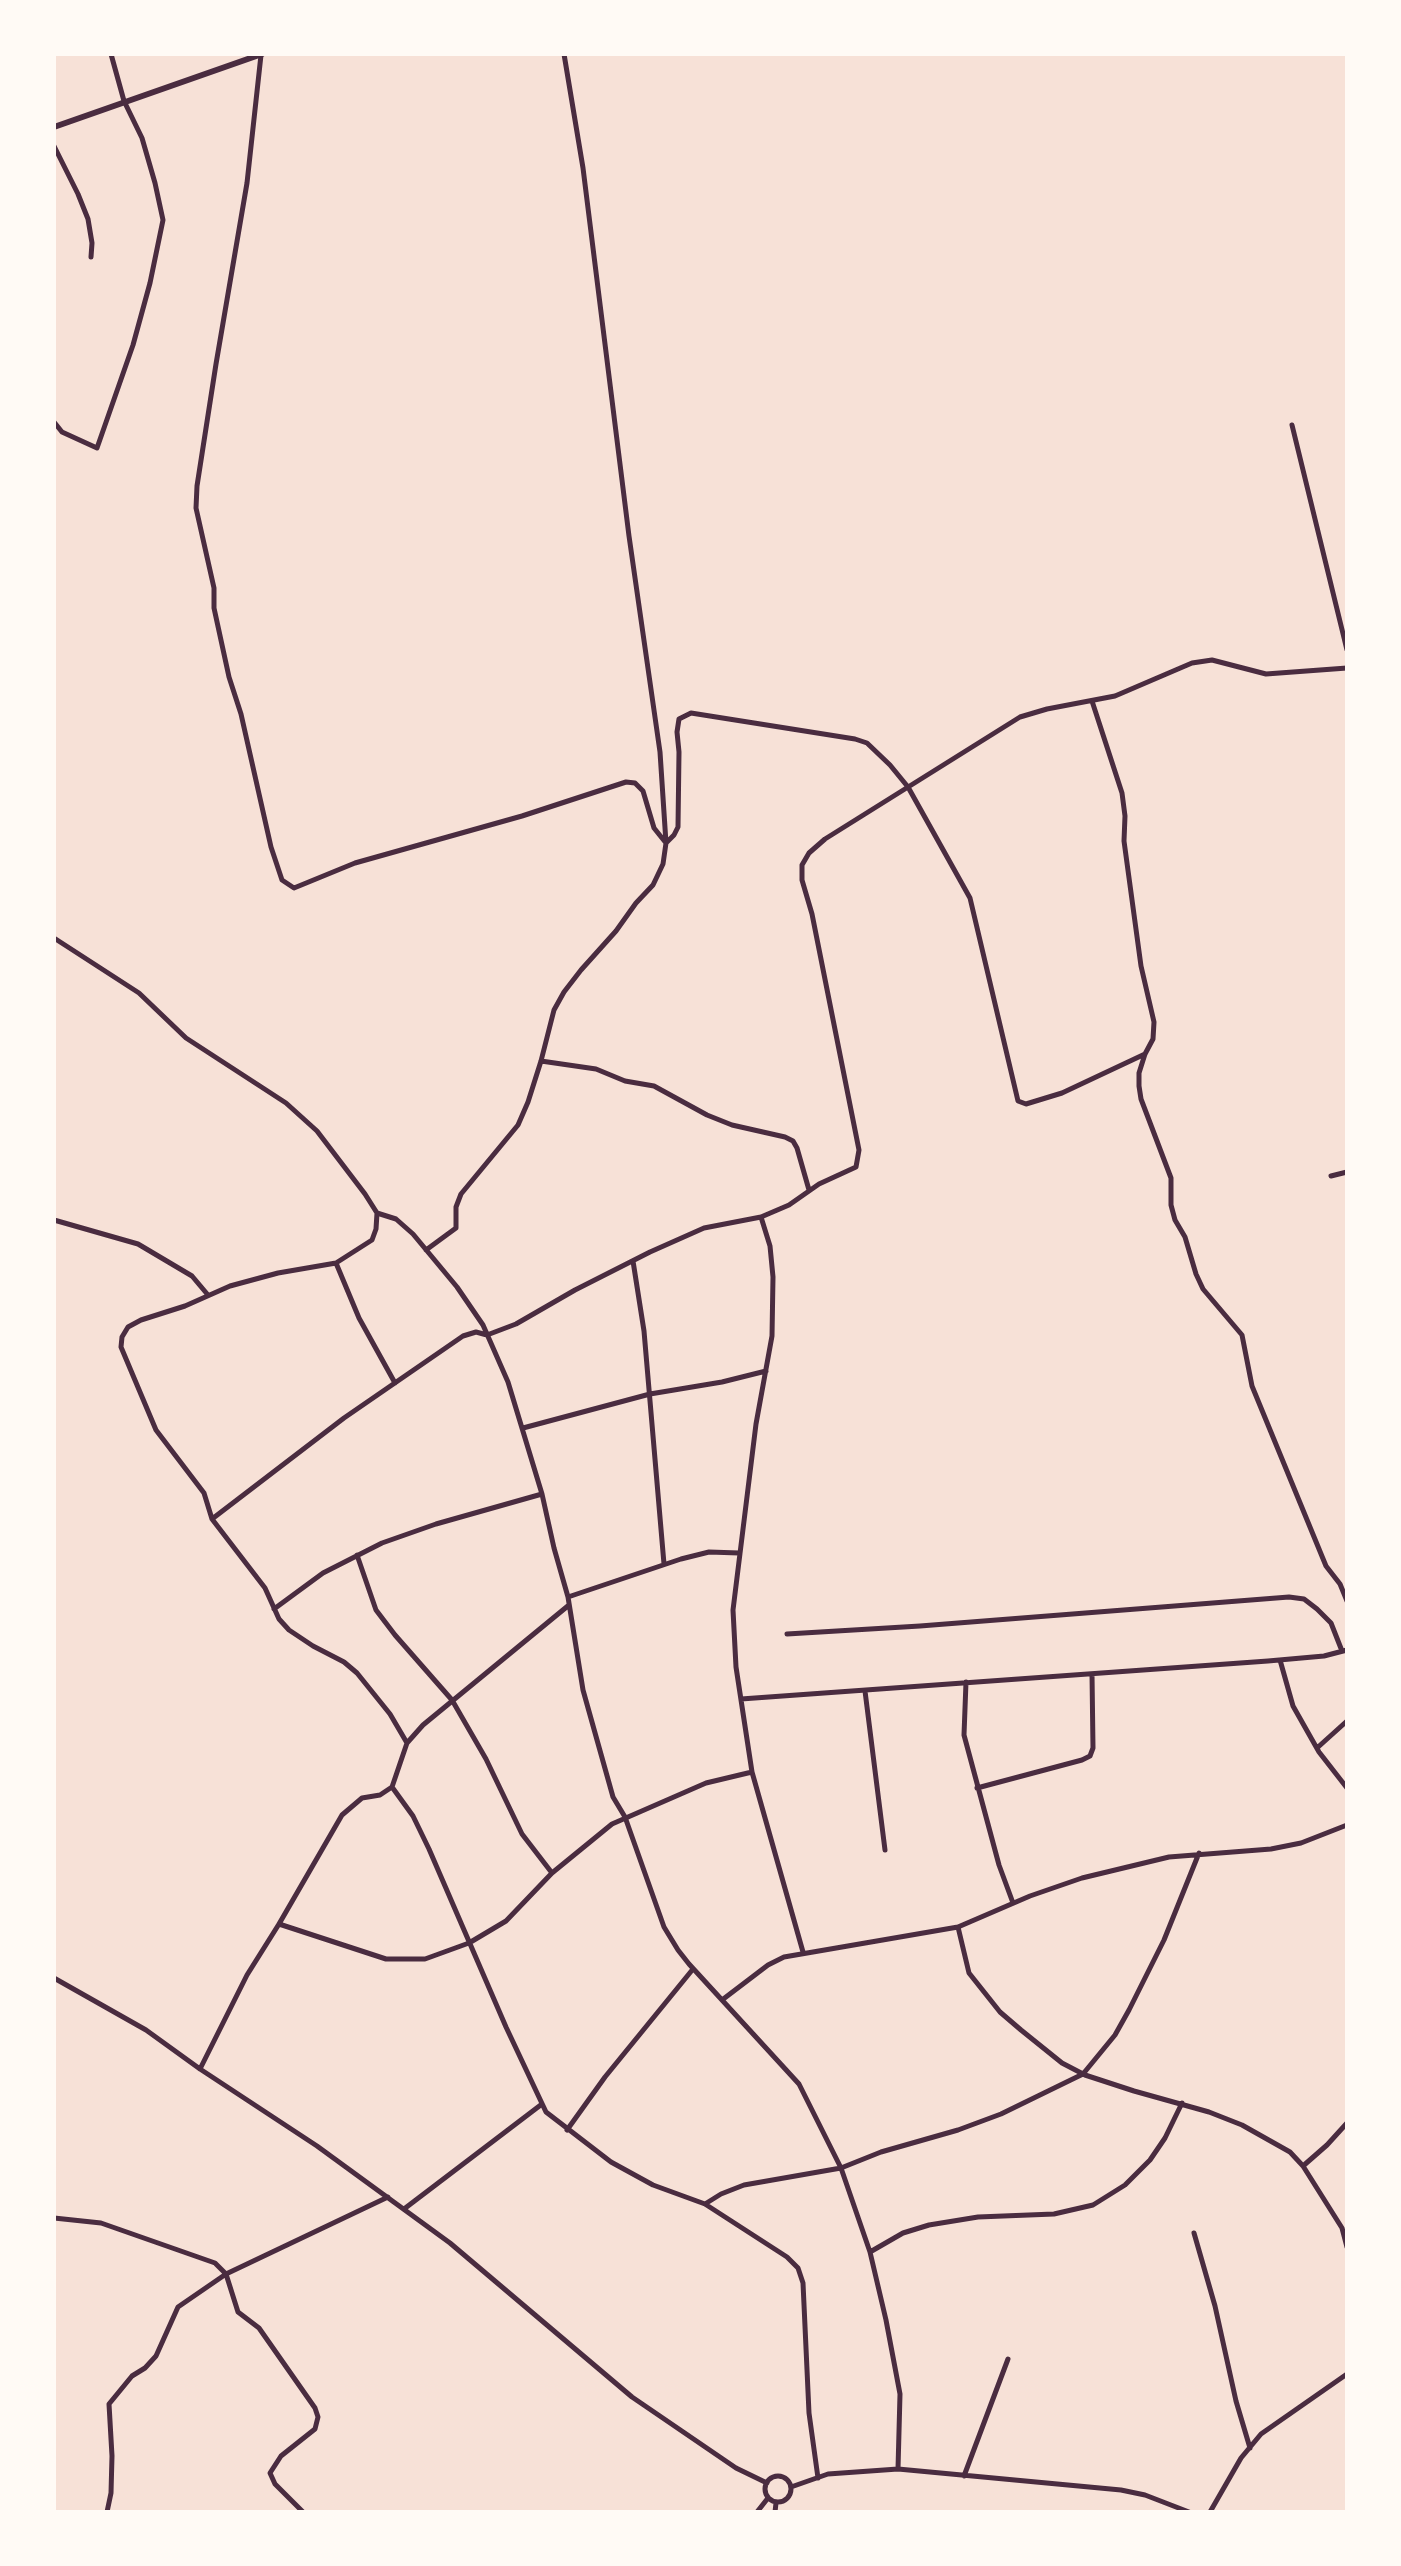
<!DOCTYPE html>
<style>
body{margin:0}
#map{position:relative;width:1401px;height:2566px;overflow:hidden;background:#f7e1d7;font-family:Helvetica,sans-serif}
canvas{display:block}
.frame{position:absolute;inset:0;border:56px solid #fffaf5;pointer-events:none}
</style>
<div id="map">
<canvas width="1401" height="2566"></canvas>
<div class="frame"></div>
</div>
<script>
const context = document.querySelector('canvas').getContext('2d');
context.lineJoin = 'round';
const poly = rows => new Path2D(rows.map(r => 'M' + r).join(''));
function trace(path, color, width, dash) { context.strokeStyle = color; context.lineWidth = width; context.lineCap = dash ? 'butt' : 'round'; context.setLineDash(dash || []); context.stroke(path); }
trace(poly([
 [261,55,247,183,216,364,197,486,196,508,214,588,214,608,229,677,241,714,271,847,282,880,294,888,355,863,522,816,626,782,635,783,643,791,654,828,666,843,674,835,678,827,679,752,677,732,679,719,691,713,855,739,867,743,890,765,908,787,970,898,1018,1101,1026,1104,1062,1093,1145,1054],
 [54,146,78,194,88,219,92,243,91,257],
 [54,422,62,432,97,448,133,345,150,283,163,220,155,183,142,138,124,101,111,54],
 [1292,425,1347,650],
 [1092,701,1122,793,1125,816,1124,841,1141,966,1154,1022,1153,1039,1145,1054,1139,1073,1139,1086,1141,1099,1171,1178,1171,1205,1175,1220,1185,1237,1196,1274,1203,1289,1242,1335,1252,1386,1326,1566,1340,1584,1347,1601],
 [54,938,139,993,186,1038,286,1103,317,1131,365,1194,377,1213,376,1229,372,1240,336,1263,278,1273,230,1286,185,1306,141,1320,128,1327,122,1337,121,1347,156,1430,204,1493,212,1519,265,1588,279,1619,289,1630,313,1646,344,1662,357,1673,390,1714,407,1743],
 [541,1061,596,1069,625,1081,654,1086,707,1115,732,1125,785,1137,793,1141,797,1148,809,1190],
 [1331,1176,1347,1172],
 [377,1213,396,1219,413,1234,457,1287,483,1325,508,1382,542,1494,554,1548,568,1597,583,1690,613,1797,625,1817,664,1927,678,1950,689,1964,799,2084,841,2168,870,2252,886,2320,900,2394,898,2469],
 [54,1220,138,1244,192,1276,208,1295],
 [426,1250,456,1228,456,1207,461,1194,518,1125,528,1102,541,1061,554,1010,564,992,581,970,616,931,636,903,653,885,663,864,666,843,660,752,629,536,583,168,564,54],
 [633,1261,644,1331,664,1564],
 [336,1263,359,1318,395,1383],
 [523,1428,650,1394,722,1382,766,1371],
 [212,1519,344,1418,463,1336,476,1332,487,1335,516,1324,575,1290,650,1252,704,1228,761,1217,789,1205,819,1184,856,1167,859,1150,812,914,802,880,802,865,809,853,825,839,1020,717,1047,709,1115,696,1192,663,1212,660,1266,674,1347,668],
 [357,1555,376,1610,395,1635,452,1700,486,1759,522,1834,552,1873],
 [568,1597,681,1559,709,1552,739,1553],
 [274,1609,323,1573,382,1543,436,1524,542,1494],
 [787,1634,920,1626,1289,1597,1304,1599,1317,1609,1331,1623,1342,1651],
 [1280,1660,1293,1706,1319,1752,1347,1788],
 [966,1682,964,1735,999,1865,1013,1903],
 [865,1691,885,1850],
 [741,1699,1268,1661,1324,1656,1347,1650],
 [1317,1748,1347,1721],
 [752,1772,803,1952],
 [392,1787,413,1816,429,1849,506,2027,546,2112,611,2162,653,2185,705,2204,787,2257,798,2268,803,2283,809,2413,818,2478],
 [977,1788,1082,1760,1090,1756,1093,1748,1092,1674],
 [279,1924,342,1815,362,1798,380,1795,392,1787,407,1743,423,1725,569,1605],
 [958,1927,969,1973,1000,2012,1021,2030,1062,2063,1085,2075,1134,2091,1209,2112,1242,2125,1290,2152,1303,2166,1342,2228,1347,2247],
 [54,1978,146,2030,200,2069,317,2146,450,2243,632,2397,736,2468,767,2483],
 [722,2000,768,1965,784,1957,958,1927,1030,1896,1082,1878,1169,1857,1271,1849,1301,1843,1347,1825],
 [200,2069,247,1975,279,1924,386,1959,425,1959,469,1943,506,1921,552,1873,612,1824,706,1783,752,1772,736,1667,733,1610,756,1424,772,1336,773,1277,770,1246,761,1217],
 [567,2130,605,2077,693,1969],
 [1303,2166,1327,2145,1347,2123],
 [705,2204,721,2194,744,2185,841,2168,881,2152,958,2130,1001,2114,1083,2074,1115,2035,1129,2010,1164,1940,1199,1853],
 [404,2209,542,2104],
 [54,2218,101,2223,215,2263,226,2274,388,2197],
 [1194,2233,1215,2306,1236,2401,1250,2448],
 [870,2252,903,2233,929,2225,978,2217,1054,2214,1093,2205,1125,2185,1150,2160,1165,2138,1182,2103],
 [964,2476,1008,2359],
 '765 2489a13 13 0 1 1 26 0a13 13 0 1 1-26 0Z',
 [791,2487,828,2474,898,2469,1121,2490,1145,2495,1189,2512],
 [107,2512,111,2493,112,2456,109,2404,132,2376,145,2368,156,2356,178,2307,226,2274,238,2312,259,2328,315,2408,318,2417,315,2429,281,2456,270,2473,275,2484,303,2512],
 [757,2512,768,2498],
 [775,2512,776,2503],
 [1210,2512,1241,2458,1261,2434,1347,2374]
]), '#4a2c40', 5);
trace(poly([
 [54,127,262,54]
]), '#4a2c40', 6);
</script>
